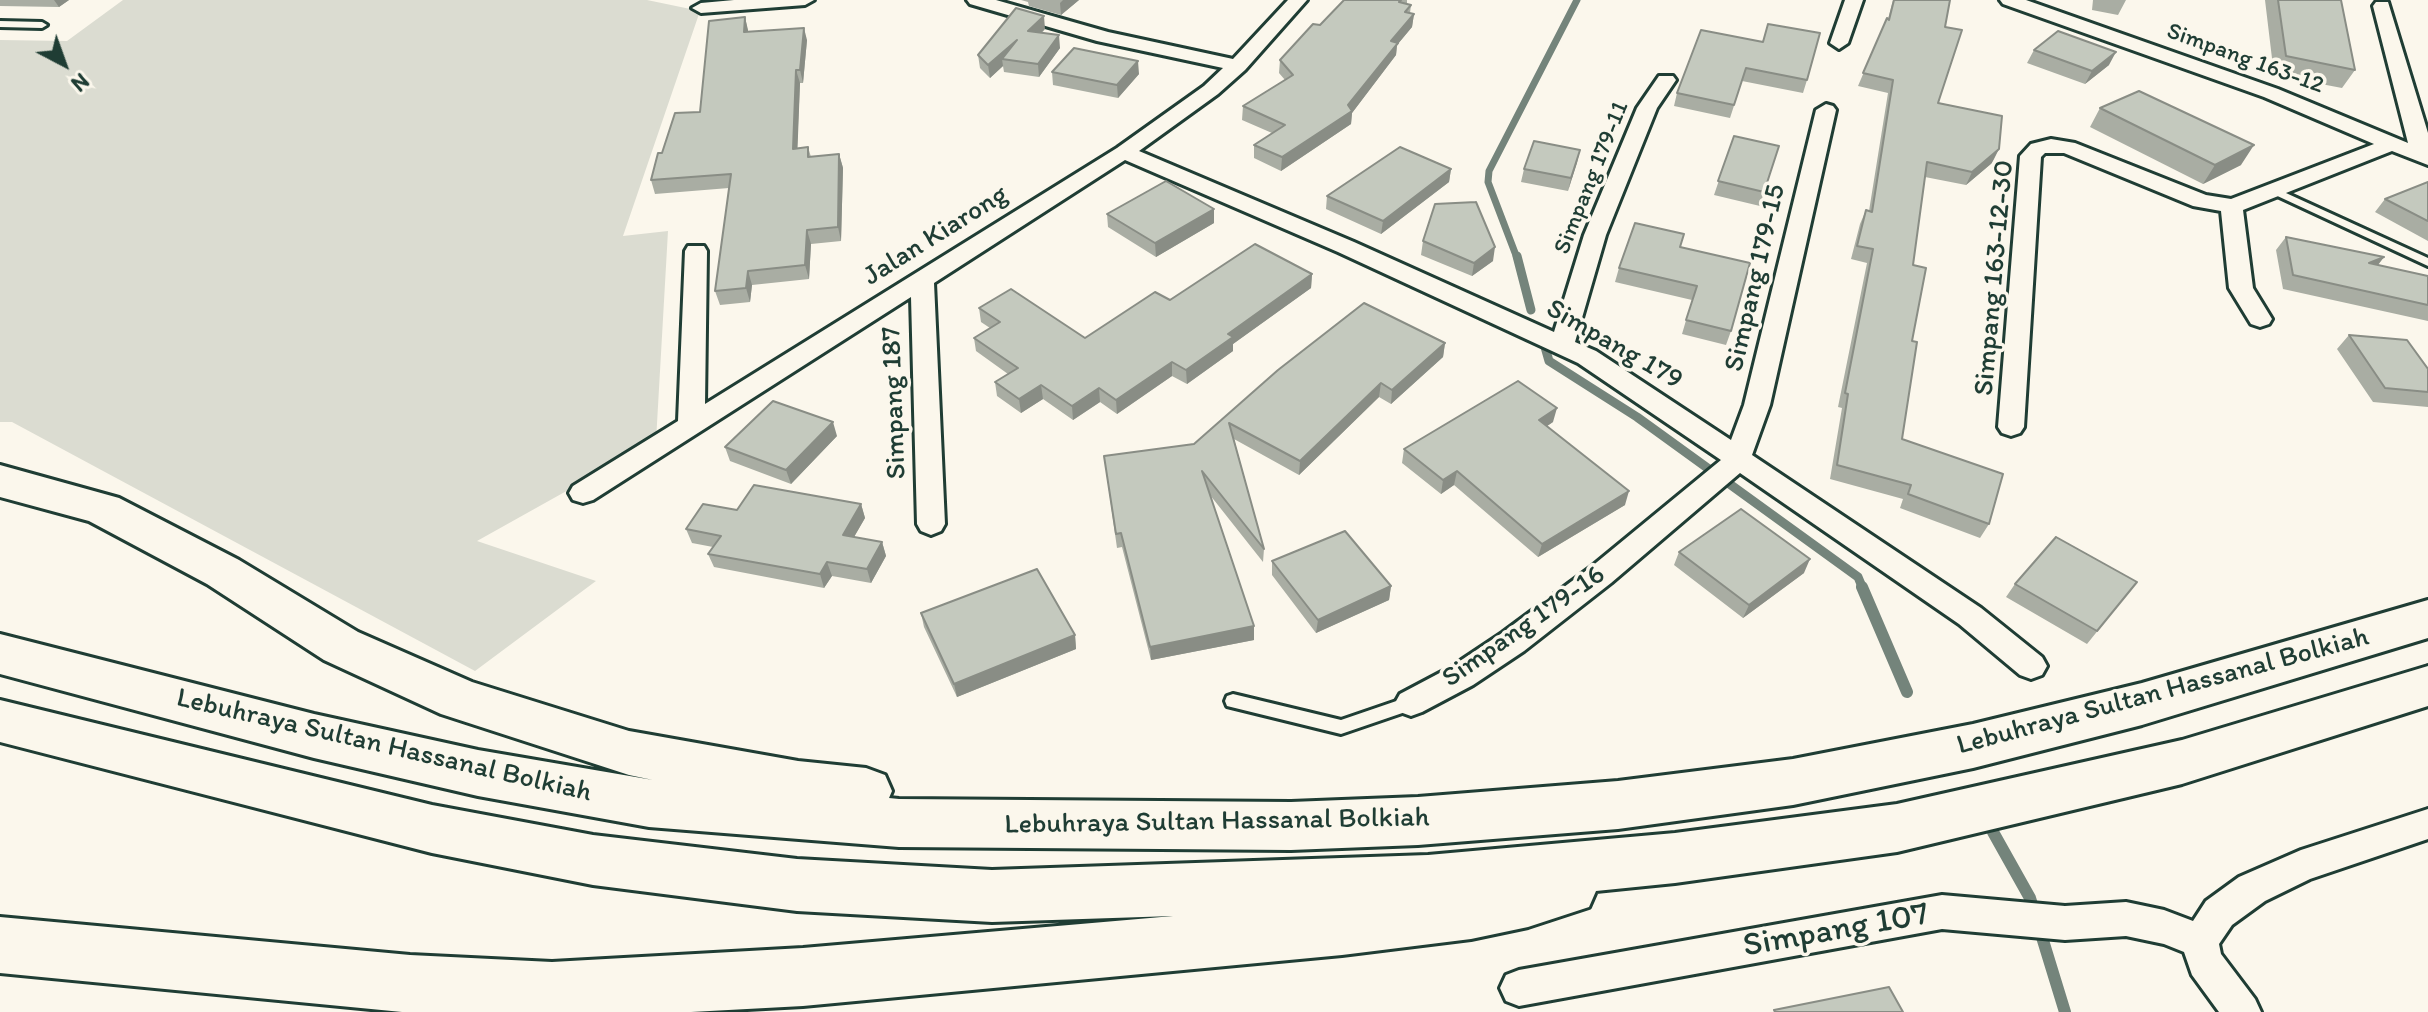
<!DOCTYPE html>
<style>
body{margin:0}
#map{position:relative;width:2428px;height:1012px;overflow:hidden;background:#fbf7ec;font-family:Itim,sans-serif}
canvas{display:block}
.north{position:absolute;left:24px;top:24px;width:80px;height:80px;-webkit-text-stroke:6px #fbf7ec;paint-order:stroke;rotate:139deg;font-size:22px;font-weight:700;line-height:32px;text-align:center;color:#1f3d34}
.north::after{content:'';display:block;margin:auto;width:28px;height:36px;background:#1f3d34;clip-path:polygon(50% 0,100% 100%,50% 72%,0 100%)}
</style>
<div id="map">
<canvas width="2428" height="1012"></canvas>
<div class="north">N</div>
</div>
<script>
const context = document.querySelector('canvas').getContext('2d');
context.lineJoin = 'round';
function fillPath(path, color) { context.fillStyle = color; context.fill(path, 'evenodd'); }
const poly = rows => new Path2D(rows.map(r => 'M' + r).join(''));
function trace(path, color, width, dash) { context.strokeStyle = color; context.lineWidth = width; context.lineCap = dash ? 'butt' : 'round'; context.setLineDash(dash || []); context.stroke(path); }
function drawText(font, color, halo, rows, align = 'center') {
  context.font = font + ' Itim,sans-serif'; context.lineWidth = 7; context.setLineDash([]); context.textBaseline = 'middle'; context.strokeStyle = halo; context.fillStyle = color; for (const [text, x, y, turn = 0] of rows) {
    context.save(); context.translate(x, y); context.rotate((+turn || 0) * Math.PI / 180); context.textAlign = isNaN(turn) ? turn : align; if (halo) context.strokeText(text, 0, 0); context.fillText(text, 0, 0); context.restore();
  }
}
fillPath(poly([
 [123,0,647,0,700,11,623,236,668,231,656,441,477,541,596,581,475,671,12,422,0,422,0,40,67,41]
]), '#dbdcd1');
trace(poly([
 [1517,258,1488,182,1489,171,1577,0]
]), '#74847b', 7);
trace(poly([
 [1517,256,1531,310],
 [1545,347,1549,361,1637,417,1858,577,1863,589]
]), '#74847b', 9);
trace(poly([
 [1862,587,1907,692],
 [1993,832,2030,898,2065,1012]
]), '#74847b', 12);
const service = poly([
 [0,21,42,22,47,25,42,28,0,27,0,21],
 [2275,188,2428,258,2428,266,2271,193,2271,189,2275,188],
 [1233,694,1341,720,1411,696,1417,698,1419,703,1417,708,1341,734,1227,706,1225,701,1227,696,1233,694]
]);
const minor = poly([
 [734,0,814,0,805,5,701,13,692,8,701,3,734,0],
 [967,0,996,0,1108,32,1233,59,1288,0,1307,0,1245,70,1218,94,1139,151,1354,242,1554,332,1584,235,1637,108,1659,76,1673,76,1676,80,1657,108,1606,235,1575,342,1596,351,1731,440,1744,405,1816,110,1826,104,1833,106,1836,110,1770,405,1752,455,1981,608,2042,657,2047,666,2042,675,2031,679,2020,675,1959,624,1740,473,1611,583,1524,651,1473,685,1422,712,1411,716,1400,712,1395,703,1400,694,1451,667,1502,633,1591,567,1721,460,1578,363,1338,252,1125,160,934,283,945,524,941,531,931,535,921,531,917,524,911,297,593,500,583,503,573,500,569,493,573,486,678,421,685,251,688,246,704,246,707,251,705,404,1117,148,1204,86,1223,68,1097,41,970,4,967,0],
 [1845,0,1863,0,1848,43,1839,49,1830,43,1845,0],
 [2000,0,2026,0,2278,89,2408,143,2373,6,2376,2,2388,2,2428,133,2428,165,2392,151,2243,210,2253,288,2272,319,2269,324,2260,327,2251,324,2229,288,2221,211,2193,206,2064,153,2045,153,2041,157,2024,427,2020,433,2011,436,2002,433,1998,427,2020,156,2031,144,2051,139,2075,143,2206,195,2231,199,2374,144,2264,97,2003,4,2000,0],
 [2428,809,2428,839,2310,879,2265,901,2232,925,2219,944,2221,954,2255,999,2261,1012,2219,1012,2192,975,2184,952,2164,944,2126,936,2065,940,1942,929,1519,1006,1506,1001,1500,988,1506,975,1519,970,1942,895,2065,906,2126,902,2164,910,2193,921,2206,901,2239,877,2301,850,2428,809]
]);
const motorway = poly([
 [0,465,119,498,239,560,358,632,472,682,629,731,798,761,866,768,885,775,892,791,889,798,899,799,1291,802,1418,797,1618,781,1793,759,1973,724,2142,683,2428,600,2428,638,2142,725,1973,768,1793,805,1618,829,1418,845,1291,850,899,847,649,827,478,796,314,758,0,674,0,634,314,714,478,750,653,780,629,775,441,714,324,660,207,584,89,521,0,497,0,465],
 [2428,666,2428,706,2182,784,1897,852,1675,883,1596,891,1589,907,1528,927,1471,939,1342,955,803,1006,691,1012,402,1012,0,973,0,917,410,955,552,962,803,948,1173,916,992,922,797,911,593,885,432,853,0,742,0,700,432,805,593,835,797,859,992,870,1428,855,1675,833,1897,804,2182,740,2428,666]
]);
trace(service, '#1f3d34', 6);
trace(minor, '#1f3d34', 6);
trace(motorway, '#1f3d34', 6);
fillPath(service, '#fbf7ec');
fillPath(minor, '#fbf7ec');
fillPath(motorway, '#fbf7ec');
fillPath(poly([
 [0,0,69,0,59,7,0,6],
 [1021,0,1079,0,1061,15,1029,6,1028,2],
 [1344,0,1407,0,1407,4,1411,5,1410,13,1414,14,1412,27,1397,45,1396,55,1352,113,1351,124,1281,171,1254,158,1254,145,1272,133,1242,120,1243,106,1285,80,1279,73,1280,60,1320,25],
 [1893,0,1950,0,1945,27,1938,103,1992,163,1966,185,1925,177,1913,265,1912,341,1902,439,1989,524,1980,538,1900,508,1903,499,1830,479,1842,408,1838,407,1867,263,1851,259,1860,224,1866,210,1869,211,1888,93,1858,86,1887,18,1888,19],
 [2093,0,2126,0,2118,15,2092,10],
 [2265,0,2341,0,2355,70,2342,88,2274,75],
 [745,17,748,32,807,40,803,83,800,83,797,148,808,147,811,157,839,154,843,168,841,241,811,244,809,279,752,285,750,302,720,305,715,291,729,188,655,194,651,180,662,153,700,112],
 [1045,29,1042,33,1060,48,1039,77,1004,72,1003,66,990,78,980,68,978,55],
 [1701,30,1807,80,1803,93,1742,81,1730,118,1674,106,1677,93],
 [2034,50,2109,65,2085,84,2027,63],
 [1052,72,1139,74,1118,98,1053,85],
 [2100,108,2241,165,2203,184,2090,127],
 [1734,136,1764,192,1760,206,1714,195],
 [1580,150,1568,191,1521,182,1524,169],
 [1451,169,1449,182,1381,234,1326,209,1327,196],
 [2428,182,2428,241,2375,212,2385,199],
 [1107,214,1214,223,1156,257,1108,227],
 [2286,237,2384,257,2378,265,2428,276,2428,321,2283,289,2276,250],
 [1423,241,1493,261,1472,276,1421,255],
 [1680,247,1731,331,1726,345,1682,334,1692,300,1615,282,1619,268],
 [1312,274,1311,288,1233,344,1233,351,1187,384,1172,376,1117,414,1100,402,1073,420,1043,399,1021,413,997,396,995,382,1008,374,976,351,974,338,990,328,981,322,979,308,1085,338,1170,300],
 [2349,335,2428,369,2428,407,2373,402,2337,349],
 [1445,343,1443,357,1391,404,1379,397,1299,475,1234,439,1264,549,1263,562,1210,495,1254,640,1151,660,1122,547,1117,548,1104,456,1194,444,1278,370],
 [1553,422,1547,426,1625,505,1538,557,1454,485,1441,494,1402,463,1404,449],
 [837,436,791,484,730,461,725,447],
 [861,504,865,518,854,537,882,542,886,556,871,583,832,576,824,588,714,567,708,554,713,547,692,543,686,529,737,510],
 [1679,552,1804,573,1743,618,1674,565],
 [1272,561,1391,586,1389,600,1316,633,1272,575],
 [2137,582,2087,644,2006,597,2015,584],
 [921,613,1075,635,1076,649,957,697,924,627]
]), '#a9ada3');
fillPath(poly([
 [54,0,69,0,59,7],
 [1063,0,1079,0,1061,15,1060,3],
 [1414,14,1412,27,1397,45,1396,55,1352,113,1351,124,1281,171,1282,157,1348,105,1391,41],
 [1044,16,1045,29,1029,43,1028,31],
 [745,17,748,30,748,45,744,32],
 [804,28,807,40,803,83,800,70],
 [1059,35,1060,48,1039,77,1038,64],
 [1017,40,1002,59,1003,66,990,78,988,65],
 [2116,52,2109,65,2085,84,2092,71],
 [1138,61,1139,74,1118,98,1117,85],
 [796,70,800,83,797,162,793,149],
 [2254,145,2241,165,2203,184,2215,165],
 [1999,149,1992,163,1966,185,1972,172],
 [1580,150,1577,163,1568,191,1571,178],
 [839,154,843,168,841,241,838,227],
 [1451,169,1449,182,1381,234,1383,221],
 [1214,209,1214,223,1156,257,1155,243],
 [807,230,811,244,809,279,805,265],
 [1495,247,1493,261,1472,276,1474,263],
 [2384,257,2373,271,2369,263],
 [748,271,752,285,750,302,746,288],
 [1312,274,1311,288,1233,344,1233,351,1187,384,1186,370,1228,334],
 [1445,343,1443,357,1391,404,1392,390],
 [1172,362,1172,376,1117,414,1116,400],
 [1381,383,1379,397,1299,475,1300,461],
 [1041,385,1043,399,1021,413,1019,399],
 [1099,388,1100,402,1073,420,1072,406],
 [1557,408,1553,422,1535,434,1539,420],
 [833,422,837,436,791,484,786,470],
 [1457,471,1454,485,1441,494,1443,480],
 [1629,491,1625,505,1538,557,1542,544],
 [861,504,865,518,847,549,843,535],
 [882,542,886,556,871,583,867,569],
 [1810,559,1804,573,1743,618,1749,605],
 [827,562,832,576,824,588,820,574],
 [1391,586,1389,600,1316,633,1318,620],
 [1254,626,1254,640,1151,660,1150,647],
 [1075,635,1076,649,957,697,954,684]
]), '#898d85');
const building = poly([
 [1344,0,1401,0,1399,2,1411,5,1405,12,1414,14,1391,41,1398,43,1348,105,1352,111,1282,157,1254,145,1285,125,1243,106,1293,75,1280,60,1313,24,1320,25,1344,0],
 [1894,0,1950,0,1945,27,1962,30,1938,103,2002,116,1999,149,1972,172,1927,162,1913,265,1926,268,1912,341,1917,342,1902,439,2003,474,1989,524,1908,494,1911,485,1837,465,1848,394,1845,393,1873,249,1857,246,1866,210,1872,212,1893,80,1863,73,1887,18,1889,20,1894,0],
 [2278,0,2341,0,2355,70,2286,56,2278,0],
 [1016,8,1044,16,1028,31,1059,35,1038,64,1002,59,1017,40,988,65,978,55,1016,8],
 [745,17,744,32,804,28,800,70,796,70,793,149,808,147,808,157,839,154,838,227,807,230,805,265,748,271,746,288,715,291,731,174,651,180,658,153,662,153,675,113,700,112,709,21,745,17],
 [1768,24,1820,33,1807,80,1746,68,1734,105,1677,93,1701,30,1763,42,1768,24],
 [2058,31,2116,52,2092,71,2034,50,2058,31],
 [1074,48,1138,61,1117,85,1052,72,1074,48],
 [2139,91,2254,145,2215,165,2100,108,2139,91],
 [1734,136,1779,146,1764,192,1718,181,1734,136],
 [1534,141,1580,150,1571,178,1524,169,1534,141],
 [1400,147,1451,169,1383,221,1327,196,1400,147],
 [1166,181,1214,209,1155,243,1107,214,1166,181],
 [2428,182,2428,221,2385,199,2428,182],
 [1476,202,1495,247,1474,263,1423,241,1435,204,1476,202],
 [1635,223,1684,234,1680,247,1750,263,1731,331,1686,320,1697,286,1619,268,1635,223],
 [2286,237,2384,257,2369,263,2428,276,2428,305,2293,275,2286,237],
 [1255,244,1312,274,1228,334,1233,337,1186,370,1172,362,1116,400,1099,388,1072,406,1041,385,1019,399,995,382,1018,368,974,338,1000,322,979,308,1011,289,1085,338,1155,292,1170,300,1255,244],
 [1364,303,1445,343,1392,390,1381,383,1300,461,1229,423,1264,549,1202,471,1254,626,1150,647,1121,533,1116,534,1104,456,1194,444,1278,370,1364,303],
 [2349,335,2407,340,2428,369,2428,392,2385,388,2349,335],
 [1518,381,1557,408,1539,420,1629,491,1542,544,1457,471,1443,480,1404,449,1518,381],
 [773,401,833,422,786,470,725,447,773,401],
 [754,485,861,504,843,535,882,542,867,569,827,562,820,574,708,554,721,536,686,529,703,504,737,510,754,485],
 [1741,509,1810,559,1749,605,1679,552,1741,509],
 [1345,531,1391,586,1318,620,1272,561,1345,531],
 [2056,537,2137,582,2097,631,2015,584,2056,537],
 [1037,569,1075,635,954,684,921,613,1037,569],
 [1889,987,1903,1012,1775,1012,1774,1010,1889,987]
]);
fillPath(building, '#c4c9be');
trace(building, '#898d85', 2);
drawText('24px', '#1f3d34', '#fbf7ec', [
 ["Simpang 163-12",2245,59,20],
 ["Simpang 179-11",1592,178,-68]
]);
drawText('28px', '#1f3d34', '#fbf7ec', [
 ["Jalan Kiarong",936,236,-32],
 ["Simpang 179-15",1756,278,-77],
 ["Simpang 163-12-30",1995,278,-85],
 ["Simpang 179",1614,345,30],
 ["Simpang 187",895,403,-92],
 ["Simpang 179-16",1524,627,-35],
 ["Lebuhraya Sultan Hassanal Bolkiah",2163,692,-15],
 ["Lebuhraya Sultan Hassanal Bolkiah",384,746,13],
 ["Lebuhraya Sultan Hassanal Bolkiah",1217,822,-1]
]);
drawText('34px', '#1f3d34', '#fbf7ec', [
 ["Simpang 107",1836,931,-10]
]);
</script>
